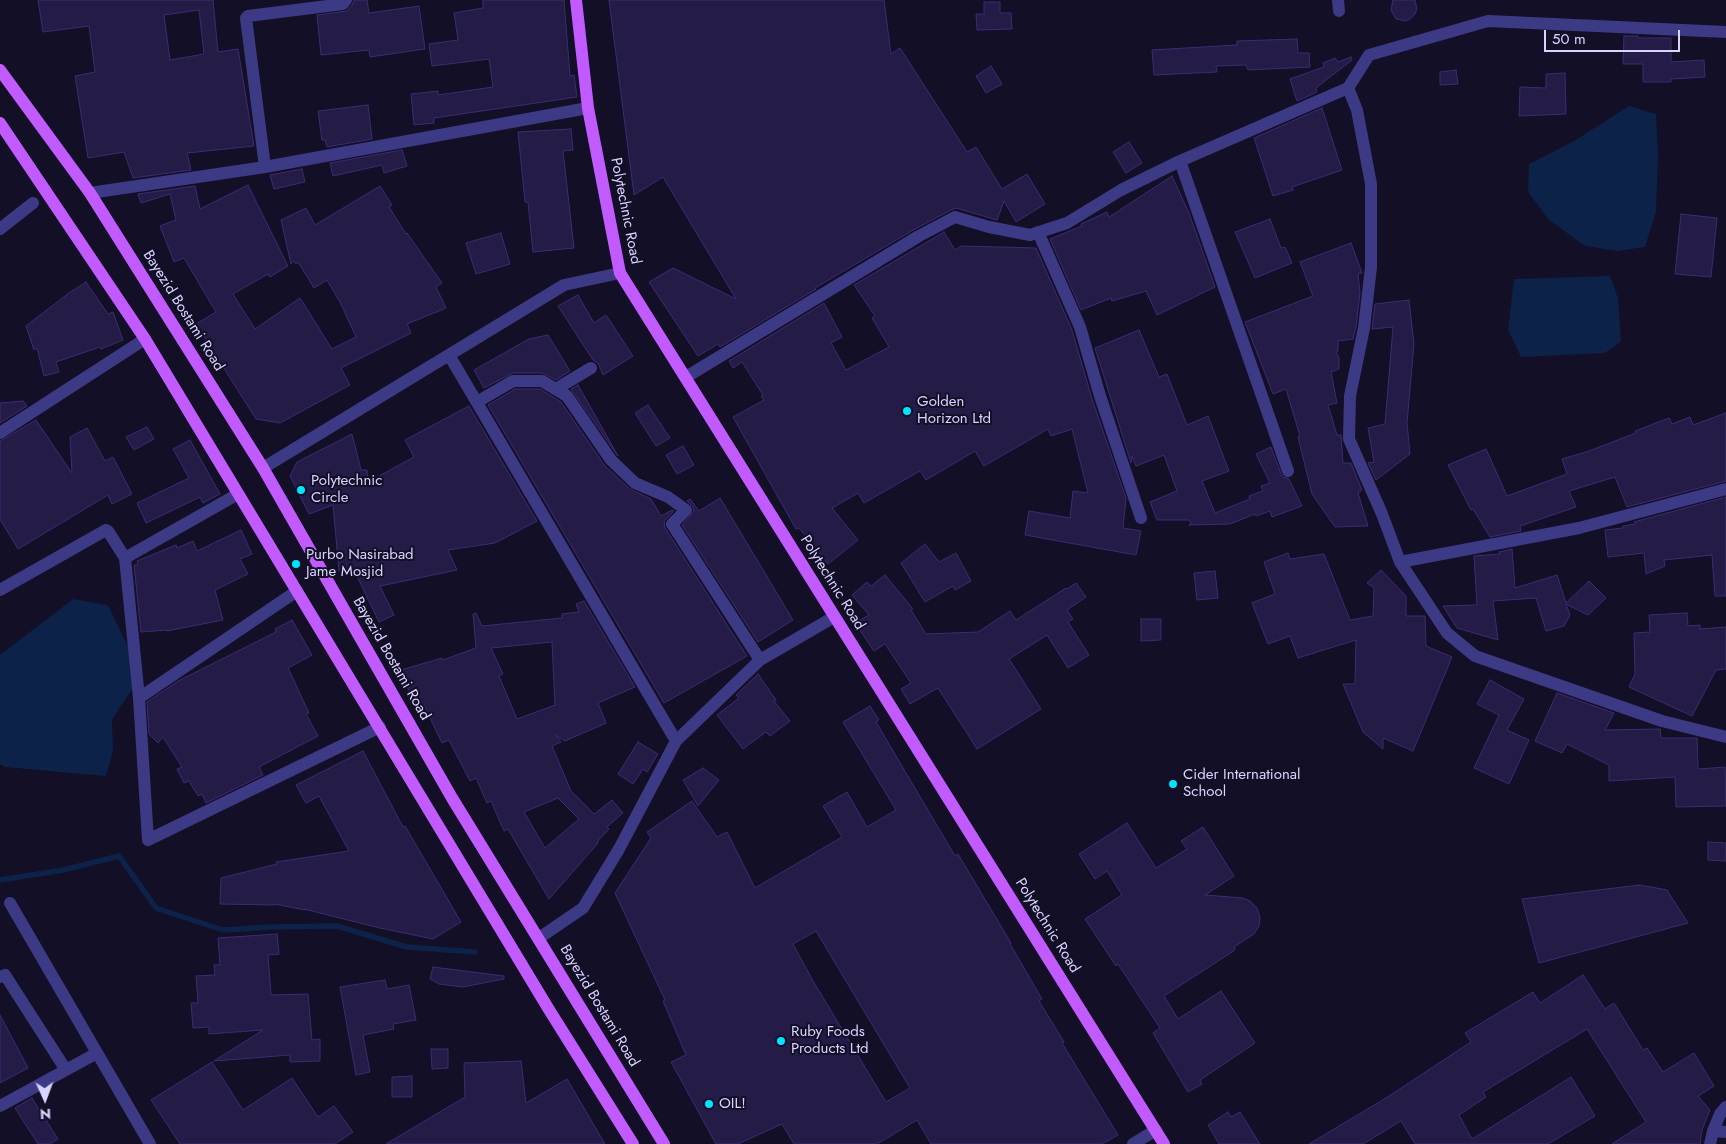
<!DOCTYPE html>
<style>
body{margin:0}
#map{position:relative;width:1726px;height:1144px;overflow:hidden;background:#130f26;font-family:Jost,sans-serif}
canvas{display:block}
.north{position:absolute;left:20px;top:1074px;width:50px;height:50px;-webkit-text-stroke:4px #130f26;paint-order:stroke;rotate:178deg;font-size:14px;font-weight:700;line-height:20px;text-align:center;color:#d9d4ff}
.north::after{content:'';display:block;margin:auto;width:18px;height:22px;background:#d9d4ff;clip-path:polygon(50% 0,100% 100%,50% 72%,0 100%)}
.scale{position:absolute;left:1544px;top:30px;width:136px;height:22px;box-sizing:border-box;border:2px solid #d9d4ff;border-top:0;padding-left:6px;font-size:15px;line-height:18px;white-space:nowrap;color:#d9d4ff;-webkit-text-stroke:4px #130f26;paint-order:stroke}
</style>
<div id="map">
<canvas width="1726" height="1144"></canvas>
<div class="north">N</div>
<div class="scale">50 m</div>
</div>
<script>
const context = document.querySelector('canvas').getContext('2d');
context.lineJoin = 'round';
function fillPath(path, color) { context.fillStyle = color; context.fill(path, 'evenodd'); }
const poly = rows => new Path2D(rows.map(r => 'M' + r).join(''));
function trace(path, color, width, dash) { context.strokeStyle = color; context.lineWidth = width; context.lineCap = dash ? 'butt' : 'round'; context.setLineDash(dash || []); context.stroke(path); }
function drawText(font, color, halo, rows, align = 'center') {
  context.font = font + ' Jost,sans-serif'; context.lineWidth = 4; context.setLineDash([]); context.textBaseline = 'middle'; context.strokeStyle = halo; context.fillStyle = color; for (const [text, x, y, turn = 0] of rows) {
    context.save(); context.translate(x, y); context.rotate((+turn || 0) * Math.PI / 180); context.textAlign = isNaN(turn) ? turn : align; if (halo) context.strokeText(text, 0, 0); context.fillText(text, 0, 0); context.restore();
  }
}
fillPath(poly([
 [1629,106,1656,114,1658,155,1656,212,1645,247,1617,251,1585,246,1549,220,1528,192,1529,164,1574,141],
 [1610,276,1618,298,1621,341,1605,353,1521,357,1508,330,1514,279],
 [73,599,108,605,132,655,134,686,112,720,113,751,106,776,5,767,0,764,0,655]
]), '#0c2248');
trace(poly([
 [0,880,63,870,119,856,156,908,223,930,271,927,337,926,407,947,475,952]
]), '#0c2248', 5.5);
const building = poly([
 [38,0,213,0,218,52,238,49,254,146,187,153,191,170,133,178,124,152,88,158,75,76,95,72,89,26,43,32,38,0],
 [199,10,204,54,170,60,164,15,199,10],
 [354,0,367,0,369,13,419,6,425,49,370,57,369,50,321,55,317,15,347,11,352,5,354,0],
 [483,0,564,0,570,76,574,75,577,97,434,118,434,123,414,125,411,94,438,91,438,95,493,87,489,59,432,66,429,44,458,40,454,13,483,8,483,0],
 [609,0,884,0,891,54,900,48,967,152,976,147,1002,189,1027,174,1045,204,1016,222,1004,201,997,220,956,208,951,210,915,229,815,288,816,289,720,347,718,344,698,356,649,282,673,268,736,299,663,177,634,195,609,0],
 [1393,0,1415,0,1417,9,1415,14,1411,18,1406,21,1396,19,1391,10,1393,0],
 [984,2,1000,2,1000,13,1011,13,1012,29,977,30,976,14,984,14,984,2],
 [1624,36,1638,36,1638,38,1671,38,1671,62,1704,60,1705,77,1671,79,1671,82,1643,82,1643,64,1623,64,1624,36],
 [1297,39,1298,53,1309,53,1310,67,1248,70,1246,65,1216,66,1217,72,1154,75,1152,50,1237,45,1237,41,1297,39],
 [1351,57,1352,60,1316,88,1317,92,1297,101,1290,79,1324,67,1323,63,1335,58,1338,62,1351,57],
 [991,66,1002,84,986,93,976,76,991,66],
 [1456,70,1458,84,1440,85,1440,72,1456,70],
 [1565,73,1566,114,1519,116,1520,87,1546,88,1546,74,1565,73],
 [368,105,372,139,327,147,325,140,322,140,318,111,368,105],
 [1322,108,1342,170,1292,187,1293,190,1273,196,1254,138,1322,108],
 [571,129,573,150,563,151,574,248,533,252,528,202,525,202,518,132,571,129],
 [1129,142,1142,163,1126,173,1113,152,1129,142],
 [402,150,407,166,384,173,382,165,333,176,330,163,402,150],
 [302,169,305,182,274,189,270,175,302,169],
 [1172,176,1189,213,1215,287,1157,315,1146,291,1112,301,1111,298,1081,310,1050,239,1082,226,1081,224,1107,212,1109,217,1172,176],
 [248,185,288,266,270,277,268,274,233,294,255,329,300,298,332,349,356,337,340,302,327,280,314,288,298,262,296,264,294,261,291,264,281,220,306,208,315,225,380,186,392,205,389,207,406,234,407,233,442,283,436,287,446,308,407,324,411,333,341,368,350,385,280,423,256,419,196,324,216,312,184,258,174,262,160,226,176,220,170,194,141,203,138,194,195,186,200,209,248,185],
 [1681,214,1717,218,1711,277,1675,274,1681,214],
 [1270,219,1281,248,1285,247,1292,263,1255,278,1235,232,1270,219],
 [944,232,955,250,961,246,1036,248,1072,330,1092,399,1126,498,1123,528,1141,531,1136,555,1025,535,1029,511,1070,518,1073,491,1088,493,1072,429,1051,436,1048,429,984,466,975,451,926,480,920,471,864,503,858,493,832,508,858,540,828,564,799,528,796,529,733,417,764,400,761,396,763,395,742,362,733,368,729,361,824,303,842,337,831,343,846,370,889,347,872,318,875,316,854,285,944,232],
 [501,233,510,264,476,274,466,243,501,233],
 [1351,243,1362,273,1358,274,1360,293,1356,327,1353,339,1338,341,1338,351,1336,352,1339,358,1339,369,1331,372,1337,403,1328,405,1337,435,1341,435,1343,463,1351,463,1362,490,1358,493,1368,526,1335,527,1312,494,1298,437,1300,436,1286,389,1273,394,1245,322,1313,296,1300,262,1351,243],
 [86,282,108,314,113,312,123,340,101,349,100,347,56,362,59,372,44,376,37,348,34,350,26,326,69,293,86,282],
 [578,295,594,323,606,315,633,356,603,375,598,363,593,360,558,306,578,295],
 [1409,300,1414,344,1407,423,1410,454,1376,480,1368,463,1374,462,1368,428,1385,424,1393,327,1372,329,1375,304,1409,300],
 [1139,330,1159,377,1167,374,1187,425,1208,416,1229,471,1202,481,1215,513,1250,499,1249,496,1263,491,1261,486,1270,483,1256,454,1271,447,1281,474,1283,477,1289,479,1302,506,1272,517,1270,511,1256,516,1255,514,1230,524,1189,525,1191,523,1189,520,1157,520,1150,502,1177,491,1164,455,1136,466,1132,456,1131,463,1095,348,1139,330],
 [548,335,570,371,556,380,542,373,513,373,484,388,474,370,529,339,548,335],
 [578,385,618,456,571,389,578,385],
 [515,389,540,389,561,402,605,466,630,489,651,499,661,516,672,510,674,511,664,521,665,528,747,656,664,703,488,405,515,389],
 [23,401,27,406,0,423,0,403,23,401],
 [648,405,670,438,656,446,635,413,648,405],
 [469,406,537,521,495,543,448,550,457,570,380,586,394,615,379,622,354,570,339,571,333,505,309,514,290,476,297,462,352,434,361,470,367,470,368,482,414,457,405,440,469,406],
 [1726,413,1726,481,1627,507,1615,477,1569,491,1576,507,1520,526,1521,531,1490,537,1473,509,1471,510,1448,465,1486,449,1507,496,1567,474,1562,459,1589,451,1636,433,1635,431,1669,418,1672,424,1690,417,1693,425,1726,413],
 [36,420,72,473,70,437,87,428,105,461,113,457,132,494,112,504,108,495,18,549,0,519,0,441,36,420],
 [147,427,154,439,134,450,126,437,147,427],
 [190,440,220,494,203,503,200,497,146,523,137,503,189,478,173,449,190,440],
 [683,446,694,465,677,474,666,455,683,446],
 [1726,497,1726,596,1715,596,1712,555,1664,560,1665,566,1646,574,1644,553,1608,557,1605,530,1623,528,1623,526,1635,524,1634,522,1726,497],
 [720,498,793,620,758,642,682,525,694,511,693,507,687,501,690,499,699,511,720,498],
 [241,530,252,554,240,559,248,574,215,590,223,620,167,631,167,630,141,632,134,565,138,565,137,561,176,545,177,548,193,541,197,551,241,530],
 [925,544,939,562,956,553,971,581,955,590,953,586,925,602,901,563,925,544],
 [1512,549,1515,588,1557,575,1566,603,1589,581,1606,598,1588,615,1566,604,1570,615,1564,626,1546,631,1536,598,1493,601,1498,640,1457,628,1443,606,1477,605,1474,556,1500,554,1499,552,1512,549],
 [1288,553,1290,559,1324,554,1350,620,1373,616,1374,588,1367,583,1381,570,1406,596,1406,616,1425,616,1426,646,1452,657,1413,751,1383,738,1383,749,1363,732,1343,684,1355,684,1356,640,1298,658,1290,636,1268,644,1252,603,1275,594,1264,562,1288,553],
 [1215,571,1218,598,1197,600,1194,573,1215,571],
 [885,575,913,609,911,610,926,634,978,632,1010,611,1016,620,1066,588,1067,589,1076,583,1086,597,1067,610,1073,619,1068,622,1089,655,1068,668,1047,635,1009,659,1041,709,977,749,938,688,910,704,901,689,911,683,885,644,874,651,855,623,869,615,852,595,867,582,871,586,885,575],
 [584,601,635,687,598,703,606,723,565,741,555,735,561,742,552,746,571,791,594,814,612,800,623,813,607,827,609,829,597,842,598,843,549,899,508,829,504,831,491,801,487,803,476,778,470,781,449,740,442,743,424,705,415,707,401,670,442,658,443,660,476,648,473,614,476,613,482,626,562,618,562,614,579,612,576,604,584,601],
 [552,642,555,705,517,719,499,676,503,674,491,648,552,642],
 [558,798,579,819,545,848,524,812,558,798],
 [1687,613,1688,626,1700,625,1700,629,1726,627,1726,669,1716,670,1692,716,1629,687,1635,674,1634,633,1650,632,1649,615,1687,613],
 [1141,619,1161,619,1161,640,1141,641,1141,619],
 [292,620,312,655,288,668,309,713,306,714,318,736,259,767,263,775,206,803,202,794,198,796,189,781,184,783,177,769,182,767,163,737,158,743,149,734,147,702,178,681,276,632,275,629,292,620],
 [758,674,776,700,774,701,790,721,770,736,766,732,743,749,717,715,739,698,736,695,758,674],
 [1490,680,1524,699,1507,730,1529,740,1509,784,1474,768,1499,715,1477,704,1490,680],
 [1557,693,1614,713,1605,730,1660,729,1661,738,1697,738,1698,769,1725,767,1726,806,1676,807,1675,777,1609,781,1609,765,1567,744,1562,753,1535,741,1557,693],
 [870,706,879,720,876,722,929,812,955,856,958,854,1011,943,1010,944,1042,999,1039,1001,1064,1042,1062,1043,1118,1135,1102,1144,931,1144,917,1120,877,1144,794,1144,782,1124,738,1144,716,1144,671,1062,686,1055,663,1001,665,1000,615,893,651,838,647,832,692,801,717,837,727,832,755,888,842,837,823,806,847,792,867,827,896,810,843,722,870,706],
 [816,931,910,1088,886,1102,813,981,793,944,816,931],
 [638,742,658,754,647,772,643,769,633,784,618,774,638,742],
 [363,751,403,827,405,826,461,922,433,939,380,928,304,909,305,910,275,904,275,905,220,904,221,878,277,864,276,862,349,851,319,796,306,803,296,785,363,751],
 [703,768,719,780,698,806,683,780,703,768],
 [1127,823,1156,868,1187,849,1181,841,1203,827,1234,876,1205,895,1243,898,1250,901,1257,908,1260,917,1259,926,1254,934,1234,947,1235,950,1164,996,1178,1019,1221,991,1255,1043,1200,1080,1202,1084,1188,1092,1153,1033,1160,1028,1118,964,1116,966,1085,919,1122,895,1107,871,1095,879,1079,854,1127,823],
 [1708,842,1726,843,1726,861,1708,860,1708,842],
 [1640,885,1667,890,1688,923,1539,963,1522,899,1640,885],
 [277,934,279,954,268,955,271,995,308,994,312,1040,320,1039,320,1061,290,1062,290,1055,214,1061,263,1030,209,1034,209,1027,193,1028,191,1003,198,1003,196,976,215,975,214,965,220,965,218,938,277,934],
 [433,967,504,976,504,979,463,987,439,984,430,979,433,967],
 [1583,975,1605,1009,1614,1003,1643,1050,1647,1048,1663,1072,1694,1053,1714,1086,1698,1096,1710,1110,1702,1130,1700,1144,1612,1144,1646,1122,1587,1029,1483,1092,1486,1097,1459,1115,1472,1139,1571,1077,1595,1116,1548,1144,1415,1144,1401,1121,1363,1144,1309,1144,1386,1098,1471,1042,1465,1033,1533,992,1540,1003,1583,975],
 [385,980,387,989,409,985,416,1020,393,1024,394,1029,363,1035,370,1072,356,1075,340,987,385,980],
 [0,1015,28,1068,0,1083,0,1015],
 [431,1049,448,1049,448,1068,432,1069,431,1049],
 [521,1061,526,1103,567,1079,605,1144,386,1144,465,1097,464,1063,521,1061],
 [212,1062,243,1110,292,1078,318,1117,334,1106,353,1132,335,1144,180,1144,151,1100,212,1062],
 [412,1076,412,1097,392,1097,392,1077,412,1076],
 [32,1098,58,1139,50,1144,38,1144,15,1108,32,1098],
 [1228,1112,1231,1117,1240,1112,1260,1144,1219,1144,1208,1125,1228,1112]
]);
fillPath(building, '#241b47');
trace(building, '#3b2d73', 1);
trace(poly([
 [1338,0,1339,11],
 [1348,88,1357,110,1371,184,1371,267,1364,328,1350,396,1349,439,1382,514,1400,562,1447,633,1475,656,1662,721,1726,737],
 [1180,161,1288,471],
 [265,167,588,108],
 [90,193,265,167,246,18,248,16,343,4,346,0],
 [0,229,33,203],
 [1038,232,1080,327,1100,396,1141,518],
 [449,355,676,741],
 [686,377,919,236,955,217,989,227,1030,235,1067,223,1121,190,1180,161,1348,88,1369,55,1488,21,1726,32],
 [556,389,591,368],
 [477,402,513,381,542,381,567,396,611,460,635,483,668,497,686,510,672,524,760,660],
 [0,433,145,339],
 [263,468,564,285,620,273],
 [125,558,139,698,148,840,380,727],
 [1400,562,1579,528,1726,489],
 [0,590,106,530,108,531,125,558,238,494],
 [139,698,297,591],
 [10,903,150,1144],
 [539,938,583,908,619,849,676,741,760,660,834,617],
 [0,977,5,975,66,1070],
 [0,1106,97,1053],
 [1713,1131,1726,1132],
 [1133,1144,1156,1130],
 [1710,1144,1713,1131,1720,1114,1726,1107]
]), '#3d3a85', 12);
trace(poly([
 [576,0,588,108,620,273,1164,1144],
 [0,70,90,193,263,468,452,798,664,1144],
 [0,123,145,339,548,1008,633,1144]
]), '#c25bff', 12);
for (const [x, y, r, color] of [
 [907,411,5,"#00e5ff"],
 [301,490,5,"#00e5ff"],
 [296,564,5,"#00e5ff"],
 [1173,784,5,"#00e5ff"],
 [781,1041,5,"#00e5ff"],
 [709,1104,5,"#00e5ff"]
]) { const dot = new Path2D(); dot.arc(x, y, r, 0, 2 * Math.PI); context.fillStyle = color; context.fill(dot); trace(dot, '#130f26', 2); }
drawText('15px', '#d9d4ff', '#130f26', [
 ["Polytechnic Road",625,211,79],
 ["Bayezid Bostami Road",183,311,58],
 ["Polytechnic Road",832,583,58],
 ["Bayezid Bostami Road",391,659,60],
 ["Polytechnic Road",1047,926,58],
 ["Bayezid Bostami Road",599,1006,59]
]);
drawText('15px', '#d9d4ff', '#130f26', [
 ["Golden",917,402],
 ["Horizon Ltd",917,419],
 ["Polytechnic",311,481],
 ["Circle",311,498],
 ["Purbo Nasirabad",306,555],
 ["Jame Mosjid",306,572],
 ["Cider International",1183,775],
 ["School",1183,792],
 ["Ruby Foods",791,1032],
 ["Products Ltd",791,1049],
 ["OIL!",719,1104]
], 'left');
</script>
